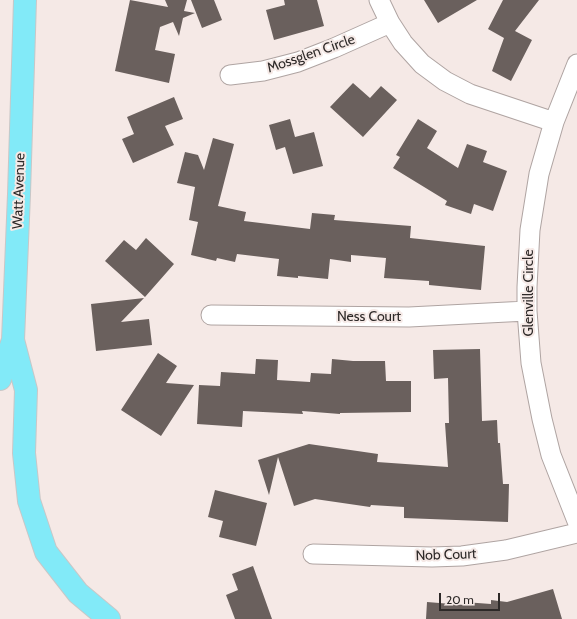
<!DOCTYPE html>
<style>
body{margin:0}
#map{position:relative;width:577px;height:619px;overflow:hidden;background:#f5e9e6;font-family:Cabin,sans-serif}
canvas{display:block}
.scale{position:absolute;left:439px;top:593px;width:61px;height:18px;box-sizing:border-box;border:2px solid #2d2928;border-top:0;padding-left:5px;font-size:12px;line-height:14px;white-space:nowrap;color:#2d2928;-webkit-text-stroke:3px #f5e9e6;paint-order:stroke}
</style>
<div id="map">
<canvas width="577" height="619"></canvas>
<div class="scale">20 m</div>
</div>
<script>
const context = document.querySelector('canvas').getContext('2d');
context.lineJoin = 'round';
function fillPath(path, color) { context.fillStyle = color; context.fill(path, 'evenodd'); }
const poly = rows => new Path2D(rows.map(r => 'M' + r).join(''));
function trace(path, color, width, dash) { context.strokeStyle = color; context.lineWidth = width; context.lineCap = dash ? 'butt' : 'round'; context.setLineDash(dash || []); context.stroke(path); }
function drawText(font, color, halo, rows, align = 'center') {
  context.font = font + ' Cabin,sans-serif'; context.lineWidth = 4; context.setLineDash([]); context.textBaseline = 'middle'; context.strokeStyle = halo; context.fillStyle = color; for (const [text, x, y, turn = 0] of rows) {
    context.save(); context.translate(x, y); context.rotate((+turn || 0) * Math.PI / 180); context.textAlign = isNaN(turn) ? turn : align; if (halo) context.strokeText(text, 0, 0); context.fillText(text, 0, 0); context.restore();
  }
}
fillPath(poly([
 [130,0,168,7,165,0,187,0,184,11,195,13,183,18,179,36,173,22,160,27,155,50,175,54,169,83,115,71],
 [191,0,214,0,222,20,202,28],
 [284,0,317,0,324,26,274,40,266,10,285,5],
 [424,0,477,0,438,23],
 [503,0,539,0,515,31,532,40,511,81,492,71,504,38,488,29],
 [353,83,370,98,381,86,397,100,363,137,330,107],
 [174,97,183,119,165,126,174,145,133,163,122,139,134,134,127,117],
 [290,119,295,137,314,132,323,166,293,174,285,147,276,150,269,125],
 [418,119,437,131,427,148,458,168,467,144,487,151,483,162,507,171,493,211,474,204,471,214,445,205,447,201,393,168,400,157,396,155],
 [213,138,234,144,218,206,246,212,244,221,310,229,312,213,335,215,334,220,411,226,410,238,485,246,481,290,429,285,429,281,384,278,386,258,351,255,351,262,330,259,328,279,298,276,298,278,277,276,279,259,237,254,235,262,217,258,216,261,191,255,198,222,189,220,195,187,177,183,185,152,198,155,204,170],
 [146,238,174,264,145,297,105,261,124,240,136,250],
 [144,298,121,322,149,319,152,345,96,351,91,304],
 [480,349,482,421,497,420,498,443,500,443,503,484,509,484,508,522,404,518,404,507,371,505,370,507,315,499,294,506,278,457,269,495,258,460,309,444,378,454,377,462,448,467,445,423,449,423,448,378,434,379,433,350],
 [158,353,177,366,166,383,194,385,161,436,121,410],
 [256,359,278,360,277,380,310,382,311,373,331,374,332,359,353,361,385,361,386,381,411,381,411,412,340,413,340,414,302,411,303,414,243,411,242,427,197,424,199,385,220,386,221,372,255,374],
 [215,490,267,503,256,546,219,537,223,521,208,517],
 [253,566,272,619,235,619,226,595,238,590,232,574],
 [553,589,562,619,426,619,427,602,464,605,464,602,491,604,491,600,507,602]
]), '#6a605d');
const minor = poly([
 [379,0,390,23,403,43,422,64,445,81,470,94,554,122],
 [577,64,554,122,539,174,530,230,527,287,527,311,531,363,542,419,551,455,577,521],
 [230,75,263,71,298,62,334,48,390,23],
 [211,315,409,317,527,311],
 [313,554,432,557,462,556,506,550,577,533]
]);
const primary = poly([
 [13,340,26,390,24,453,29,501,46,552,78,593,109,619],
 [0,379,13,340,19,194,25,0]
]);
trace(minor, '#afa4a2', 21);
trace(primary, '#c8c7c7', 24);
trace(minor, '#fff', 19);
trace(primary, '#82eaf8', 22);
drawText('14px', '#2d2928', '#f5e9e6', [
 ["Mossglen Circle",311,54,-19],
 ["Watt Avenue",19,191,-88],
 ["Glenville Circle",529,293,-90],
 ["Ness Court",369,317],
 ["Nob Court",446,555,-2]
]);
</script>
